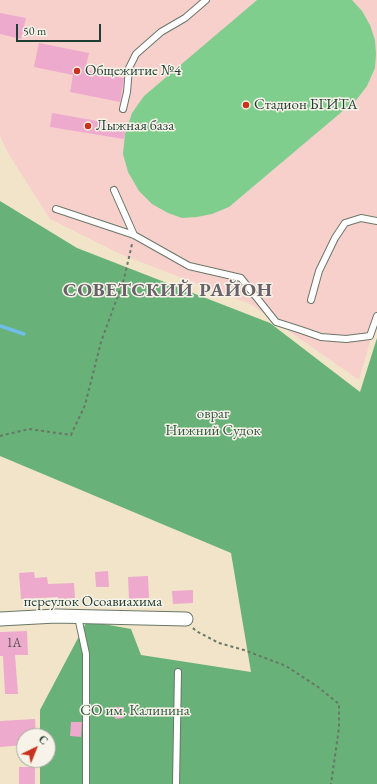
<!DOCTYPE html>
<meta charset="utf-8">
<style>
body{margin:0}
#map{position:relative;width:377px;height:784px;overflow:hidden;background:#f2e4c9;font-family:"EB Garamond",serif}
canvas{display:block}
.north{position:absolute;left:16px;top:728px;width:40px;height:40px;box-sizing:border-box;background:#f7f3e8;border:1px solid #a1aaa0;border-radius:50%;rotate:43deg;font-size:11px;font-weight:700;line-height:16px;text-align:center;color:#1f3d34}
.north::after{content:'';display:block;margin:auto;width:14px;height:18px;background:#c8321e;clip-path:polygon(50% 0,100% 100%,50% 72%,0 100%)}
.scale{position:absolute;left:16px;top:24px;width:85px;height:18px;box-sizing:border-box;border:2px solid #1f3d34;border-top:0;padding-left:5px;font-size:12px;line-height:14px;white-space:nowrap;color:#1f3d34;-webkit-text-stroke:3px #f7f3e8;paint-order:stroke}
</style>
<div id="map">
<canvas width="377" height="784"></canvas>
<div class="north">С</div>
<div class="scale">50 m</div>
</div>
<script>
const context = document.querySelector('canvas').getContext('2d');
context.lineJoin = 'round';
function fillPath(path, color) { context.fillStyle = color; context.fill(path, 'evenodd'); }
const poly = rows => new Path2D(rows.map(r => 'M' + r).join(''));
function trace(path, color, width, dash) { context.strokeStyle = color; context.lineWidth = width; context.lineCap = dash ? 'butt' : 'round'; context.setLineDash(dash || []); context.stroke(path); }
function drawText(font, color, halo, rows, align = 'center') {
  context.font = font + ' "EB Garamond",serif'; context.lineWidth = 3; context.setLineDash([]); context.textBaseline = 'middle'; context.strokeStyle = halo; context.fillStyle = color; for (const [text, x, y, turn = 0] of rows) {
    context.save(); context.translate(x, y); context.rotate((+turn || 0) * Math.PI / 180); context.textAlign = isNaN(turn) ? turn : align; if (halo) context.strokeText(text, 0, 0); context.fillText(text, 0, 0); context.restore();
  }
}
fillPath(poly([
 [0,0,377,0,377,318,359,380,250,304,120,254,50,219,8,153,0,136]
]), '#f7d0cc');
fillPath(poly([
 [257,0,352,0,362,11,370,25,375,40,376,54,375,68,367,86,357,99,229,207,212,214,197,217,182,218,168,213,152,204,139,191,128,172,123,154,125,134,132,113,144,96]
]), '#80ce8e');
fillPath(poly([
 [0,201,77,248,270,323,360,392,377,338,377,784,40,784,40,760,48,760,48,736,40,736,40,710,87,621,131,629,141,655,251,672,231,553,0,456]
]), '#68b179');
trace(poly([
 [0,326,24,334]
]), '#6fbdea', 3.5);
fillPath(poly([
 [0,13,26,18,21,39,0,34],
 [39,43,89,53,85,70,124,78,120,102,70,92,73,75,34,67],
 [52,113,126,126,124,139,50,127],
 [108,571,109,587,96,587,95,572],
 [34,572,35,578,47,577,48,584,74,583,75,598,58,599,58,597,21,599,19,573],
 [148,576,149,598,129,599,128,577],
 [193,590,193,603,173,604,172,591],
 [27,631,28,655,15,655,18,694,5,694,3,656,0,656,0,632],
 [115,707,124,707,124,718,115,719],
 [35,719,36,736,24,736,24,745,0,747,0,721],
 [71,722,82,722,81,737,70,736],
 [19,767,35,767,35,784,19,784]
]), '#edaacd');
const lane = poly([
 [123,109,127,92,129,68,136,54,161,32,185,18,206,0],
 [114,190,134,235],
 [56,209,134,235,189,266,241,278,276,322,301,330,321,337,346,339,370,336,377,316],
 [311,300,319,271,335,238,345,223,361,218,377,221],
 [78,617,86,654,86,784],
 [176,784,178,672]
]);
const street = poly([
 [0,619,56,616,186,619]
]);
trace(lane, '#697768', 8);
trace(street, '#697768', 15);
trace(poly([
 [0,436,29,429,71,435,85,405,101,342,124,279,132,244],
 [193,628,196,631,219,643,244,650,286,666,318,687,339,704,339,728,331,784]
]), '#697768', 2, [3, 3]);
trace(lane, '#fff', 6);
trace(street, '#fff', 13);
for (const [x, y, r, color] of [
 [77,71,4,"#c8321e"],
 [246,105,4,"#c8321e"],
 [88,126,4,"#c8321e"]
]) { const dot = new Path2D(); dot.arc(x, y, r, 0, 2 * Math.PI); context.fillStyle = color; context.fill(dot); trace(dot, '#f7f3e8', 1.5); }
drawText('13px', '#52585a', null, [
 ["1А",14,643]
]);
drawText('15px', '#1f3d34', '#f7f3e8', [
 ["Общежитие №4",85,71],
 ["Стадион БГИТА",254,105],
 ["Лыжная база",96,126]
], 'left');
drawText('15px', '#325a46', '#f7f3e8', [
 ["овраг",213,414],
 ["Нижний Судок",213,431],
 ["СО им. Калинина",135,711]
]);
drawText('15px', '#1f3d34', '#f7f3e8', [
 ["переулок Осоавиахима",93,602]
]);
context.letterSpacing = '1px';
drawText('bold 19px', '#67636a', '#f7f3e8', [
 ["СОВЕТСКИЙ РАЙОН",168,291]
]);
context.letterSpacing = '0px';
</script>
